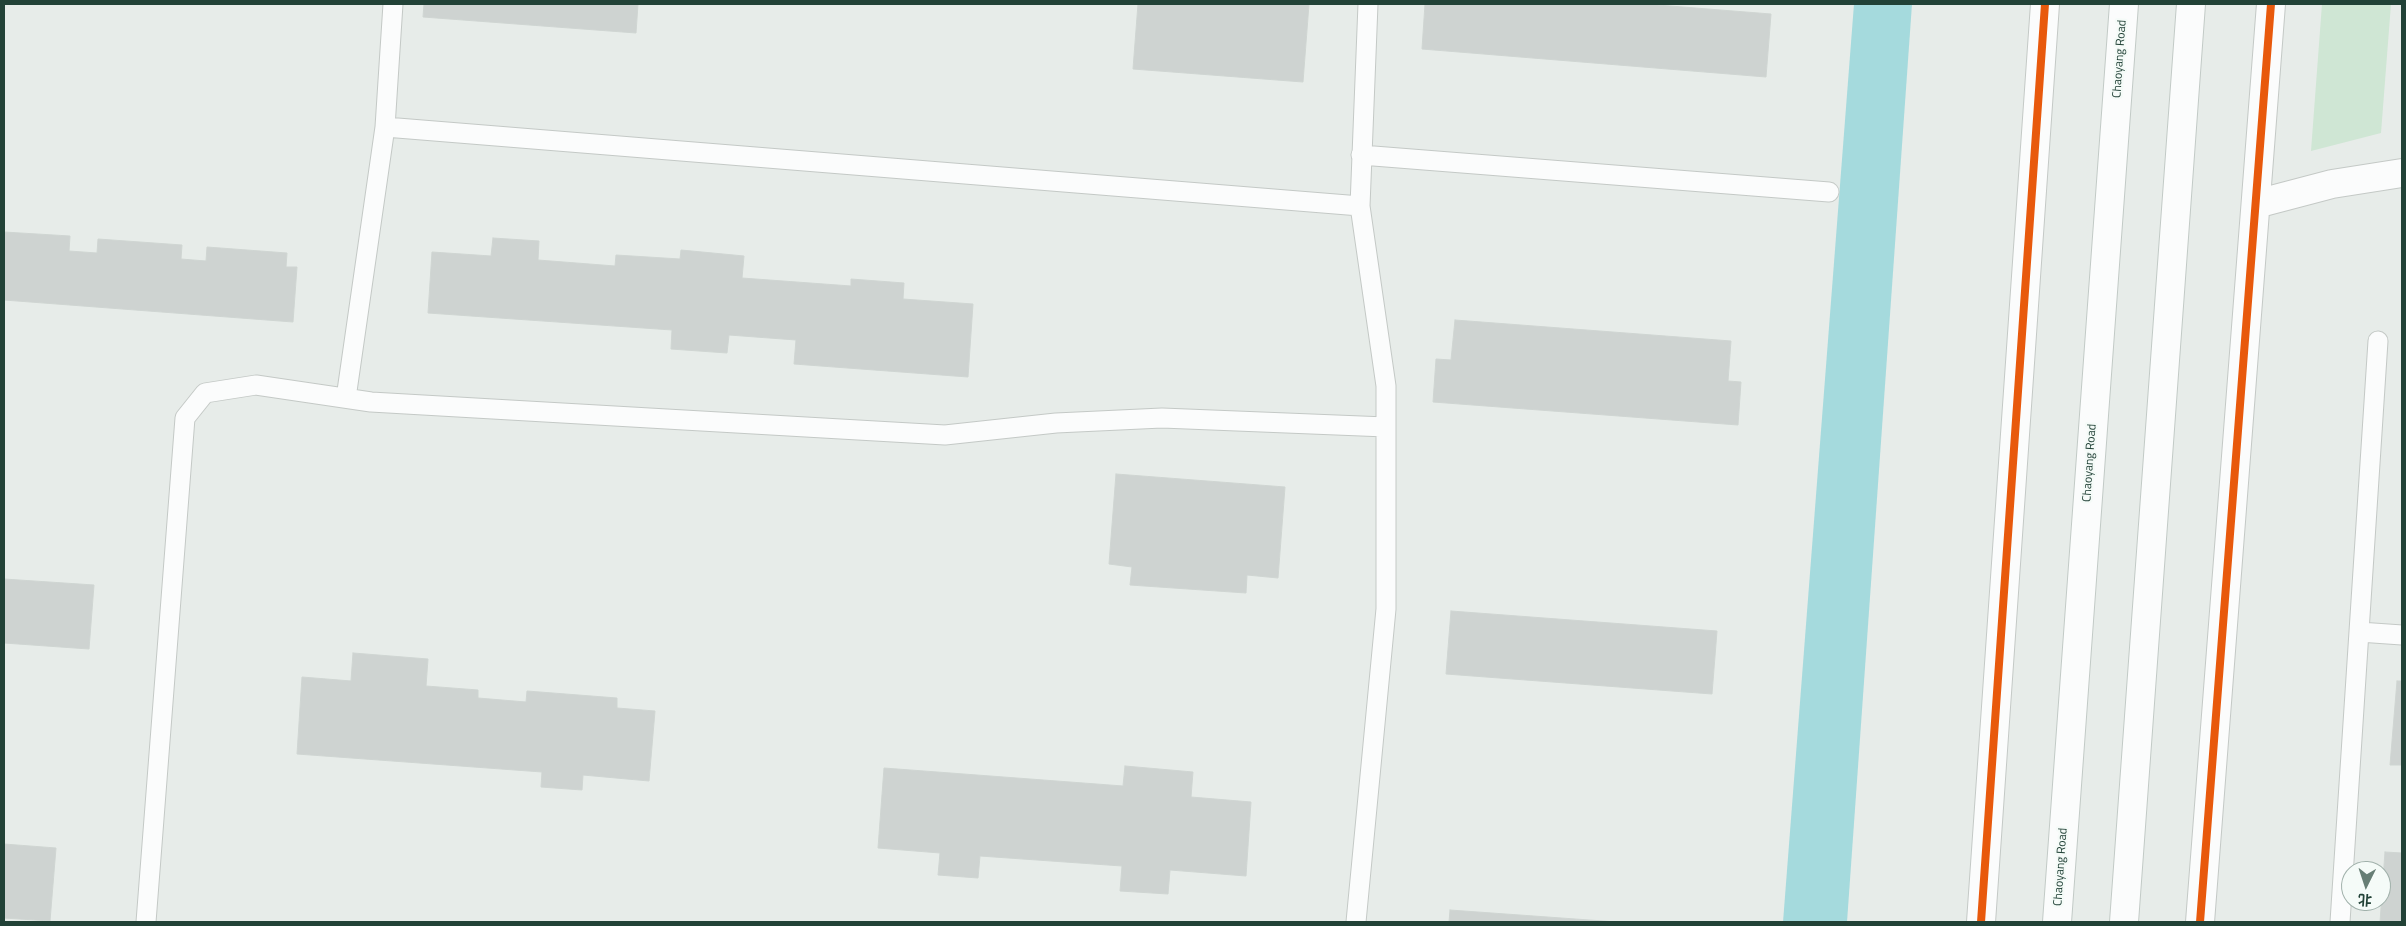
<!DOCTYPE html>
<meta charset="utf-8">
<style>
body{margin:0}
#map{position:relative;width:2406px;height:926px;overflow:hidden;background:#e7ece9;font-family:"Titillium Web","Noto Sans SC",sans-serif}
canvas{display:block}
.frame{position:absolute;inset:0;border:5px solid #224237;pointer-events:none}
.north{position:absolute;left:2341px;top:861px;width:50px;height:50px;box-sizing:border-box;background:#f5fbf8;border:1px solid #a1b1ab;border-radius:50%;rotate:184deg;font-size:14px;font-weight:700;line-height:20px;text-align:center;color:#224237}
.north::after{content:'';display:block;margin:auto;width:18px;height:22px;background:#677e75;clip-path:polygon(50% 0,100% 100%,50% 72%,0 100%)}
</style>
<div id="map">
<canvas width="2406" height="926"></canvas>
<div class="frame"></div>
<div class="north">北</div>
</div>
<script>
const context = document.querySelector('canvas').getContext('2d');
context.lineJoin = 'round';
function fillPath(path, color) { context.fillStyle = color; context.fill(path, 'evenodd'); }
const poly = rows => new Path2D(rows.map(r => 'M' + r).join(''));
function trace(path, color, width, dash) { context.strokeStyle = color; context.lineWidth = width; context.lineCap = dash ? 'butt' : 'round'; context.setLineDash(dash || []); context.stroke(path); }
function drawText(font, color, halo, rows, align = 'center') {
  context.font = font + ' "Titillium Web",sans-serif'; context.lineWidth = 4.5; context.setLineDash([]); context.textBaseline = 'middle'; context.strokeStyle = halo; context.fillStyle = color; for (const [text, x, y, turn = 0] of rows) {
    context.save(); context.translate(x, y); context.rotate((+turn || 0) * Math.PI / 180); context.textAlign = isNaN(turn) ? turn : align; if (halo) context.strokeText(text, 0, 0); context.fillText(text, 0, 0); context.restore();
  }
}
fillPath(poly([
 [2322,4,2391,4,2381,133,2311,151]
]), '#cfe6d4');
fillPath(poly([
 [1854,4,1912,4,1847,922,1783,922]
]), '#a5dadd');
const building = poly([
 [424,4,638,4,636,33,423,17,424,4],
 [1138,4,1309,4,1303,82,1133,69,1138,4],
 [1425,4,1645,4,1771,14,1766,77,1422,49,1425,4],
 [4,232,70,236,69,251,97,253,98,239,182,245,181,259,206,261,207,247,287,253,286,267,297,267,293,322,4,300,4,232],
 [493,238,539,241,538,260,615,266,616,255,680,259,681,250,744,256,742,278,851,286,851,279,904,283,903,299,973,304,968,377,794,364,796,340,729,335,727,353,671,349,672,330,428,313,432,252,491,256,493,238],
 [1455,320,1731,341,1728,381,1741,382,1738,425,1433,402,1436,359,1451,360,1455,320],
 [1116,474,1285,487,1278,578,1247,575,1246,593,1130,585,1132,567,1109,564,1116,474],
 [4,579,94,585,89,649,4,643,4,579],
 [1451,611,1717,631,1712,694,1446,674,1451,611],
 [353,653,428,659,426,686,478,690,478,698,526,702,527,691,617,698,617,708,655,711,649,781,583,775,582,790,541,787,542,772,297,754,302,677,351,681,353,653],
 [2397,681,2402,681,2402,765,2390,765,2397,681],
 [1125,766,1193,772,1191,797,1251,802,1246,876,1170,870,1168,894,1120,891,1122,866,980,856,978,878,938,875,940,853,878,848,884,768,1123,786,1125,766],
 [4,844,56,848,50,921,4,918,4,844],
 [2385,852,2402,853,2402,922,2380,922,2385,852],
 [1450,910,1617,922,1449,922,1450,910]
]);
fillPath(building, '#ced3d1');
trace(building, '#cfd5d2', 1);
const lane = poly([
 [385,127,1360,206,1386,386,1386,609,1356,922],
 [1361,155,1829,192],
 [1360,206,1368,4],
 [346,398,385,127,393,4],
 [2359,632,2402,635],
 [146,922,185,418,205,393,256,385,371,402,945,435,1056,423,1162,418,1386,427],
 [2340,922,2378,341]
]);
const street = poly([
 [2256,204,2332,184,2402,173],
 [1981,922,2045,4],
 [2200,922,2271,4]
]);
const secondary = poly([
 [2057,922,2124,4],
 [2124,922,2191,4]
]);
trace(lane, '#c4c9c6', 21);
trace(street, '#c4c9c6', 30);
trace(secondary, '#c2cac6', 30);
trace(lane, '#fbfcfc', 19);
trace(street, '#fbfcfc', 28);
trace(secondary, '#fbfcfc', 28);
trace(poly([
 [1981,922,2045,4],
 [2200,922,2271,4]
]), '#e8590c', 8);
drawText('12px', '#224237', '#f5fbf8', [
 ["Chaoyang Road",2120,59,-86],
 ["Chaoyang Road",2090,463,-86],
 ["Chaoyang Road",2061,867,-86]
]);
</script>
